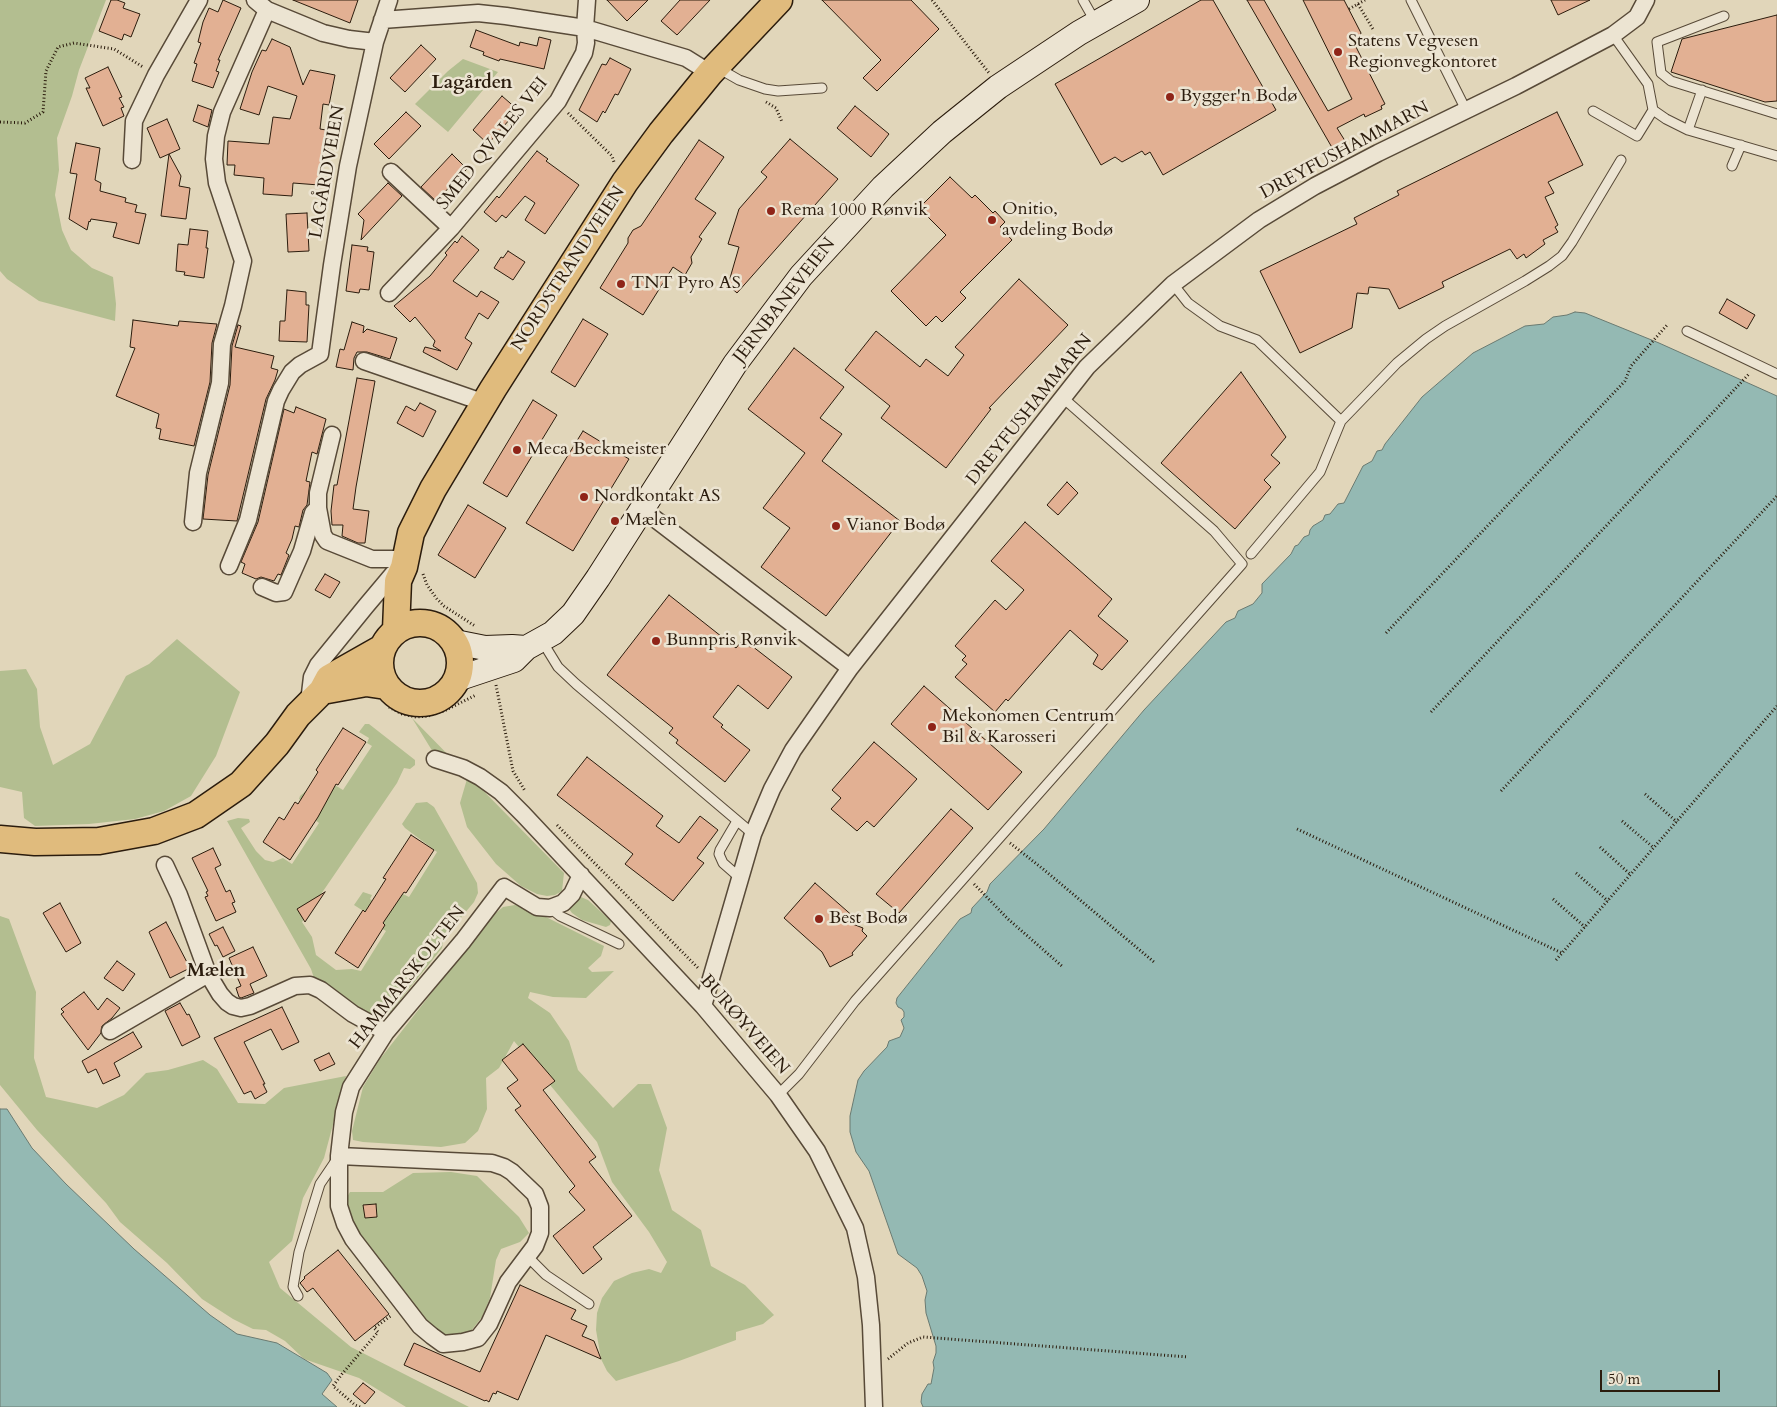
<!DOCTYPE html>
<meta charset="utf-8">
<style>
body{margin:0}
#map{position:relative;width:1777px;height:1407px;overflow:hidden;background:#e1d6ba;font-family:Cardo,serif}
canvas{display:block}
.scale{position:absolute;left:1600px;top:1370px;width:120px;height:22px;box-sizing:border-box;border:2px solid #2b1c0d;border-top:0;padding-left:6px;font-size:15px;line-height:18px;white-space:nowrap;color:#2b1c0d;-webkit-text-stroke:4px #ece4d2;paint-order:stroke}
</style>
<div id="map">
<canvas width="1777" height="1407"></canvas>
<div class="scale">50 m</div>
</div>
<script>
const context = document.querySelector('canvas').getContext('2d');
context.lineJoin = 'round';
function fillPath(path, color) { context.fillStyle = color; context.fill(path, 'evenodd'); }
const poly = rows => new Path2D(rows.map(r => 'M' + r).join(''));
function trace(path, color, width, dash) { context.strokeStyle = color; context.lineWidth = width; context.lineCap = dash ? 'butt' : 'round'; context.setLineDash(dash || []); context.stroke(path); }
function drawText(font, color, halo, rows, align = 'center') {
  context.font = font + ' Cardo,serif'; context.lineWidth = 5; context.setLineDash([]); context.textBaseline = 'middle'; context.strokeStyle = halo; context.fillStyle = color; for (const [text, x, y, turn = 0] of rows) {
    context.save(); context.translate(x, y); context.rotate((+turn || 0) * Math.PI / 180); context.textAlign = isNaN(turn) ? turn : align; if (halo) context.strokeText(text, 0, 0); context.fillText(text, 0, 0); context.restore();
  }
}
fillPath(poly([
 [0,0,106,0,79,70,72,96,57,138,59,170,55,195,62,230,71,250,92,268,113,277,116,304,115,321,39,301,7,279,0,271],
 [463,59,498,72,448,132,415,104,448,71],
 [177,639,240,692,216,756,191,796,164,811,135,819,89,824,35,826,24,818,22,792,0,787,0,671,26,669,37,689,40,727,53,765,90,744,126,676,149,664],
 [412,718,564,873,562,891,555,895,547,896,537,894,521,886,496,864,467,827,460,803,467,779,436,757],
 [365,724,369,724,415,760,415,765,410,769,404,768,397,783,302,922,312,937,316,955,336,970,352,969,361,971,386,931,379,927,382,923,354,905,363,892,372,895,370,899,387,911,401,893,409,897,437,852,405,828,402,824,416,803,427,802,434,807,477,883,478,893,474,902,444,938,442,948,388,1015,376,1018,363,1014,315,981,311,969,227,821,238,818,249,819,250,822,241,828,256,851,265,860,273,862,283,858,292,864,319,823,314,819,316,811,299,799,300,796,307,790,333,784,343,790,372,746,367,743,369,738,359,732],
 [581,897,588,900,611,921,610,925,606,927,582,920,572,913,569,909,572,904,578,898],
 [515,905,534,911,604,946,601,956,588,968,592,972,614,971,586,998,553,997,530,992,528,998,550,1013,569,1041,578,1070,613,1108,638,1084,651,1084,667,1128,659,1170,672,1210,701,1230,711,1266,745,1285,774,1315,763,1324,736,1332,736,1340,679,1361,616,1381,607,1371,601,1359,596,1330,597,1313,602,1298,614,1281,632,1273,649,1269,661,1273,667,1262,649,1232,612,1182,597,1142,514,1041,499,1068,486,1078,487,1109,478,1131,465,1143,441,1147,363,1142,353,1140,352,1131,363,1087,380,1059,490,918,503,907],
 [0,916,9,919,36,992,34,1058,46,1097,97,1108,124,1095,146,1073,168,1070,203,1060,217,1069,238,1103,265,1104,284,1088,346,1076,324,1158,303,1198,292,1241,269,1262,280,1288,351,1347,469,1407,406,1407,359,1378,304,1359,285,1341,266,1330,253,1329,233,1319,202,1299,167,1263,120,1222,106,1203,37,1130,0,1085],
 [451,1172,477,1176,519,1217,529,1233,520,1242,501,1249,496,1260,490,1298,482,1317,471,1331,455,1336,442,1334,431,1326,361,1239,351,1219,346,1199,350,1192,383,1192,413,1173]
]), '#b3be90');
const water = poly([
 [1575,312,1585,313,1659,343,1777,396,1777,1407,923,1407,921,1402,922,1394,928,1384,931,1384,934,1368,933,1362,936,1353,936,1346,926,1313,925,1300,927,1291,922,1276,917,1268,898,1254,869,1171,856,1152,850,1132,850,1116,858,1080,864,1071,887,1047,889,1041,900,1037,904,1028,901,1020,904,1017,904,1012,902,1009,898,1007,896,1003,897,998,960,919,971,913,972,908,987,892,990,884,1044,829,1144,710,1226,622,1235,618,1238,611,1253,604,1262,593,1262,584,1291,554,1295,546,1298,545,1304,537,1309,535,1310,530,1313,526,1323,520,1325,515,1330,514,1338,504,1344,503,1363,466,1372,461,1377,451,1382,450,1385,444,1422,397,1473,353,1525,326,1544,324,1553,317,1567,315,1575,312],
 [0,1109,7,1109,32,1148,66,1184,134,1249,210,1315,237,1334,277,1343,327,1373,332,1380,322,1394,337,1407,0,1407,0,1109]
]);
fillPath(water, '#94b9b3');
trace(water, '#6a7a71', 1);
const building = poly([
 [111,0,117,0,125,3,123,8,140,14,131,37,124,34,122,40,99,31,111,0],
 [223,0,241,8,218,60,220,60,216,71,219,72,213,88,192,81,197,64,194,63,201,43,198,42,203,22,209,8,218,12,223,0],
 [293,0,358,0,350,23,293,0],
 [607,0,648,0,627,21,607,0],
 [680,0,710,0,677,35,661,21,680,0],
 [822,0,911,0,939,29,877,91,863,78,881,60,822,0],
 [1201,0,1213,0,1276,110,1163,175,1150,152,1145,155,1142,151,1122,162,1115,157,1101,165,1055,84,1201,0],
 [1247,0,1264,0,1328,111,1352,99,1303,0,1344,0,1361,33,1356,47,1385,104,1381,106,1382,109,1365,117,1364,114,1337,128,1347,144,1334,151,1247,0],
 [1551,0,1590,0,1558,15,1551,0],
 [1777,15,1777,101,1765,102,1671,72,1682,39,1777,15],
 [476,30,519,46,520,42,537,46,539,37,551,40,544,69,500,59,499,61,483,55,484,52,470,47,476,30],
 [272,39,290,47,303,85,310,70,335,75,329,105,323,104,320,129,326,130,324,140,329,141,327,156,322,155,319,185,293,183,292,196,263,194,264,178,234,175,235,165,227,165,228,141,269,144,273,117,290,119,297,96,268,86,259,115,240,109,252,72,262,50,266,51,272,39],
 [421,45,436,59,405,92,390,78,421,45],
 [610,58,631,69,618,95,615,94,605,113,603,111,597,122,579,110,602,64,606,65,610,58],
 [108,67,122,97,119,98,124,107,121,108,124,116,103,126,86,88,90,88,85,78,108,67],
 [502,96,518,110,488,144,473,130,502,96],
 [198,105,212,110,208,127,193,121,198,105],
 [855,106,889,134,871,157,837,128,855,106],
 [406,112,421,126,389,159,374,144,406,112],
 [1557,112,1583,165,1548,182,1554,193,1545,197,1558,225,1555,227,1558,232,1543,240,1545,244,1526,258,1524,254,1517,259,1510,249,1442,282,1444,287,1399,309,1389,289,1369,287,1368,294,1357,293,1352,328,1300,353,1260,271,1357,224,1354,218,1399,195,1397,191,1557,112],
 [167,119,180,149,169,154,181,176,179,186,190,188,186,219,161,216,169,154,160,158,147,128,167,119],
 [790,139,838,179,737,293,728,285,739,247,728,244,739,209,767,177,761,172,790,139],
 [699,140,724,157,695,199,716,213,699,237,702,239,691,257,692,263,685,275,673,267,643,315,600,288,628,243,628,238,633,230,641,226,699,140],
 [76,143,100,148,95,180,101,183,100,191,126,198,125,202,137,205,135,212,146,214,139,244,113,237,117,223,91,219,90,222,89,221,87,230,69,219,77,174,70,173,76,143],
 [537,151,548,159,546,161,579,185,545,234,525,220,535,203,525,196,506,218,502,215,496,222,484,212,497,196,499,198,537,151],
 [452,154,467,169,436,201,421,187,452,154],
 [950,177,972,198,975,195,993,213,995,211,1005,222,1000,227,1012,240,960,292,966,298,942,322,936,316,926,326,891,291,946,235,919,208,950,177],
 [388,183,402,196,361,240,364,220,358,214,388,183],
 [307,213,309,251,288,252,286,214,307,213],
 [190,229,208,231,206,248,208,248,204,278,184,275,185,272,176,271,178,244,188,245,190,229],
 [462,236,479,250,453,281,477,297,481,291,499,302,488,319,479,313,465,338,472,343,457,370,423,352,425,347,441,351,433,346,435,341,415,317,410,322,394,306,430,276,447,255,445,253,455,241,457,243,462,236],
 [352,245,368,247,367,251,374,252,369,290,360,289,359,293,346,291,352,245],
 [508,251,525,262,513,280,494,268,501,257,503,258,508,251],
 [1019,279,1068,325,989,408,991,409,946,468,881,418,890,406,845,370,876,331,920,367,926,359,948,376,964,355,955,347,1019,279],
 [287,290,306,292,306,305,309,305,307,342,279,341,280,321,285,321,287,290],
 [1727,299,1755,315,1747,329,1719,313,1727,299],
 [583,319,608,334,575,387,551,372,583,319],
 [133,320,178,326,179,321,217,324,212,343,210,382,194,446,159,439,161,429,156,428,159,414,116,396,135,348,130,347,133,320],
 [352,322,364,326,363,333,367,329,397,338,390,359,367,352,357,352,354,358,353,370,336,367,340,349,344,350,352,322],
 [238,325,241,326,235,347,274,356,271,368,278,370,275,380,266,399,237,521,203,519,208,475,230,385,232,346,238,325],
 [794,348,844,387,820,418,842,434,822,461,900,521,826,616,761,567,790,528,763,508,805,453,748,409,794,348],
 [1241,372,1286,437,1271,455,1280,463,1264,480,1271,487,1235,529,1161,463,1241,372],
 [357,378,375,381,356,487,353,509,369,511,365,543,358,543,342,536,343,525,332,525,331,511,334,485,337,485,357,378],
 [533,400,557,415,507,497,483,483,533,400],
 [420,403,436,411,423,437,397,423,406,406,415,411,420,403],
 [296,407,326,419,317,454,312,452,306,481,310,482,307,505,303,510,299,527,295,526,292,539,286,553,289,555,281,575,278,574,274,581,261,577,256,579,242,573,245,564,241,562,258,522,284,409,294,413,296,407],
 [583,431,629,459,573,551,526,523,583,431],
 [1067,482,1078,493,1058,515,1047,505,1067,482],
 [468,505,506,528,475,578,438,555,468,505],
 [1025,522,1112,599,1098,616,1128,641,1102,670,1093,664,1098,655,1070,630,1008,701,1006,699,995,712,955,677,967,664,962,660,966,656,955,646,995,600,1006,610,1024,590,991,561,1025,522],
 [325,574,340,582,330,598,315,590,325,574],
 [669,595,736,648,742,641,750,647,752,646,792,677,768,709,738,685,713,717,723,725,721,727,750,750,725,782,676,743,678,740,669,733,673,728,607,675,669,595],
 [924,686,1022,772,988,810,891,724,924,686],
 [343,728,366,742,338,785,336,784,318,817,290,860,263,842,279,817,284,820,295,802,298,804,318,772,316,770,343,728],
 [874,742,917,779,874,827,867,821,857,831,831,809,841,798,832,790,874,742],
 [587,757,663,816,656,826,679,843,700,816,718,830,697,858,704,863,673,901,625,864,633,854,557,795,587,757],
 [951,809,973,828,899,913,876,894,951,809],
 [411,835,434,850,406,893,404,892,383,923,385,925,358,968,335,953,363,910,365,912,386,879,383,878,411,835],
 [213,848,221,865,215,868,226,892,230,890,235,902,232,903,236,912,216,921,205,897,208,896,206,892,208,891,192,858,213,848],
 [815,883,855,918,850,923,863,928,862,931,867,936,852,953,853,955,830,967,822,952,784,918,815,883],
 [325,892,305,922,297,909,325,892],
 [60,903,81,943,66,952,43,913,60,903],
 [166,922,190,968,170,978,149,932,166,922],
 [223,927,235,951,223,957,217,945,215,946,209,934,223,927],
 [253,947,267,976,250,984,254,993,241,998,239,997,236,988,241,986,229,958,253,947],
 [117,961,135,974,123,991,104,978,117,961],
 [84,992,98,1010,107,998,120,1008,112,1018,102,1026,101,1033,88,1050,61,1014,64,1012,61,1009,84,992],
 [180,1003,187,1015,189,1014,200,1037,182,1046,165,1011,180,1003],
 [282,1007,299,1042,282,1050,271,1029,244,1042,265,1084,263,1084,267,1092,255,1099,251,1091,244,1094,214,1038,282,1007],
 [133,1032,142,1047,114,1063,120,1076,103,1084,96,1069,88,1073,82,1061,133,1032],
 [523,1044,555,1081,543,1090,596,1157,589,1162,632,1216,593,1247,602,1259,583,1274,553,1236,585,1210,569,1192,575,1186,515,1110,521,1106,507,1088,518,1080,502,1060,523,1044],
 [329,1053,335,1064,320,1071,314,1060,329,1053],
 [376,1204,377,1217,365,1218,363,1205,376,1204],
 [338,1250,389,1314,355,1341,313,1288,307,1292,300,1283,305,1278,304,1277,338,1250],
 [520,1285,576,1310,571,1319,587,1326,582,1336,594,1341,601,1359,546,1335,518,1400,497,1391,496,1394,493,1393,489,1402,486,1400,485,1401,404,1365,414,1343,480,1372,520,1285],
 [363,1383,375,1392,365,1404,353,1394,363,1383]
]);
fillPath(building, '#e2b093');
trace(building, '#2b1c0d', 1);
const lane = poly([
 [1083,0,1096,23],
 [1411,0,1466,110],
 [1724,16,1657,42,1661,73,1671,81,1777,114],
 [1613,35,1648,84,1653,110,1666,119,1688,130,1777,156],
 [718,68,739,80,765,89,778,91,822,88],
 [1593,111,1637,136,1653,110],
 [1688,130,1702,90],
 [1732,166,1741,145],
 [1173,284,1188,303,1220,326,1257,340,1341,421],
 [1687,331,1777,374],
 [1251,554,1320,472,1341,421,1397,363,1426,339,1445,326,1525,281,1549,266,1562,256,1572,242,1621,160],
 [542,641,558,667,576,684,753,834],
 [737,821,720,850,719,854,723,863,739,877],
 [550,908,560,916,619,944],
 [778,1095,799,1074,855,1001,1242,564,1214,531,1062,397],
 [527,1256,546,1275,589,1304],
 [298,1296,293,1287,299,1252,320,1184,337,1159]
]);
const street = poly([
 [255,0,267,10,323,33,349,39,375,42],
 [382,20,478,13,506,16,585,28,686,58,710,73],
 [132,160,134,121,156,75,199,0],
 [391,172,451,228],
 [389,293,451,228,558,101,584,53,586,43,585,28,587,0],
 [364,361,485,403],
 [332,435,318,493,318,508,323,535,327,541,372,559,405,559],
 [642,509,850,668],
 [193,522,198,473,220,383,222,344,233,306,243,261,217,183,214,159,216,136,222,112,267,10],
 [229,566,248,520,276,401,281,390,292,372,300,365,320,354,332,265,348,166,375,42,389,0],
 [262,587,276,593,284,592,302,551,313,513,318,508],
 [309,702,312,677,318,665,366,606,393,574,400,570],
 [435,759,463,768,480,777,501,792,523,814,703,1006,778,1095,817,1151,855,1228,866,1277,871,1325,874,1407],
 [165,865,179,895,208,974,220,994,227,1002,233,1006,241,1008,250,1006,295,986,310,985,321,990,353,1014,386,1032],
 [703,1006,753,834,772,789,793,750,850,668,1087,367,1173,284,1259,220,1315,186,1378,153,1516,86,1613,35,1637,17,1646,0],
 [110,1031,208,974],
 [339,1156,492,1163,504,1167,512,1172,535,1194,540,1207,540,1233,535,1246,508,1282,489,1324,478,1338,463,1342,443,1344,432,1336,420,1326,353,1239,345,1224,339,1206,339,1156,344,1112,351,1087,386,1032,463,941,504,887,537,907,550,908,563,903,572,894,581,875]
]);
const secondary = poly([
 [455,642,485,648,512,647,526,648],
 [457,679,514,660,526,648,553,633,573,614,598,578,735,364,801,276,883,187,942,132,998,87,1079,33,1137,0]
]);
const primary = poly([
 '380 663a40 40 0 1 1 80 0a40 40 0 1 1-80 0Z',
 [396,630,398,581,404,567,411,533,433,489,493,389,625,182,661,133,710,73,779,0],
 [322,691,366,683,386,686],
 [0,839,35,842,99,841,154,831,196,815,241,784,277,744,298,715,322,691,329,678,382,648]
]);
trace(lane, '#584a38', 11);
trace(street, '#584a38', 19);
trace(secondary, '#2b1c0d', 26);
trace(primary, '#2b1c0d', 29);
trace(poly([
 [932,0,989,73],
 [1358,4,1373,29],
 [1349,9,1365,0],
 [766,102,776,108,782,122],
 [568,113,612,156,614,162],
 [0,122,25,123,43,112,46,71,58,47,74,43,114,49,143,67],
 [423,574,427,585,437,599,444,606,475,626],
 [1386,633,1625,381,1631,366,1667,325],
 [496,685,513,771,525,791],
 [389,707,402,714,416,717,428,716,444,711,476,695],
 [1431,712,1749,374],
 [1501,791,1777,496],
 [1645,794,1677,822],
 [1622,821,1654,848],
 [557,825,698,968],
 [1297,829,1562,953],
 [1010,843,1043,869,1154,962],
 [1600,847,1631,875],
 [1576,873,1608,901],
 [974,884,1008,919,1063,967],
 [1553,899,1585,927],
 [1556,960,1777,706],
 [721,996,779,1070],
 [888,1359,908,1343,923,1337,1188,1357],
 [360,1407,355,1405,333,1386,342,1374,378,1332,374,1328,392,1315]
]), '#2b1c0d', 3, [1, 2.5]);
trace(lane, '#ece4d2', 9);
trace(street, '#ece4d2', 16);
trace(secondary, '#ece4d2', 24);
trace(primary, '#e0bb7d', 26);
for (const [x, y, r, color] of [
 [1338,52,5,"#8f2418"],
 [1170,97,5,"#8f2418"],
 [771,211,5,"#8f2418"],
 [992,220,5,"#8f2418"],
 [621,284,5,"#8f2418"],
 [517,450,5,"#8f2418"],
 [584,497,5,"#8f2418"],
 [615,521,5,"#8f2418"],
 [836,526,5,"#8f2418"],
 [656,641,5,"#8f2418"],
 [932,727,5,"#8f2418"],
 [819,919,5,"#8f2418"]
]) { const dot = new Path2D(); dot.arc(x, y, r, 0, 2 * Math.PI); context.fillStyle = color; context.fill(dot); trace(dot, '#ece4d2', 2); }
drawText('18px', '#2b1c0d', '#ece4d2', [
 ["Statens Vegvesen",1348,42],
 ["Regionvegkontoret",1348,63],
 ["Bygger'n Bodø",1180,97],
 ["Onitio,",1002,210],
 ["avdeling Bodø",1002,231],
 ["Rema 1000 Rønvik",781,211],
 ["TNT Pyro AS",631,284],
 ["Meca Beckmeister",527,450],
 ["Nordkontakt AS",594,497],
 ["Mælen",625,521],
 ["Vianor Bodø",846,526],
 ["Bunnpris Rønvik",666,641],
 ["Mekonomen Centrum",942,717],
 ["Bil & Karosseri",942,738],
 ["Best Bodø",829,919]
], 'left');
drawText('18px', '#2b1c0d', '#ece4d2', [
 ["SMED QVALES VEI",493,144,-51],
 ["DREYFUSHAMMARN",1345,151,-28],
 ["LAGÅRDVEIEN",328,172,-80],
 ["NORDSTRANDVEIEN",569,269,-57],
 ["JERNBANEVEIEN",785,301,-52],
 ["DREYFUSHAMMARN",1030,410,-51],
 ["HAMMARSKOLTEN",408,978,-52],
 ["BURØYVEIEN",744,1025,49]
]);
drawText('bold 19px', '#2b1c0d', '#ece4d2', [
 ["Lagården",472,84],
 ["Mælen",216,972]
]);
</script>
